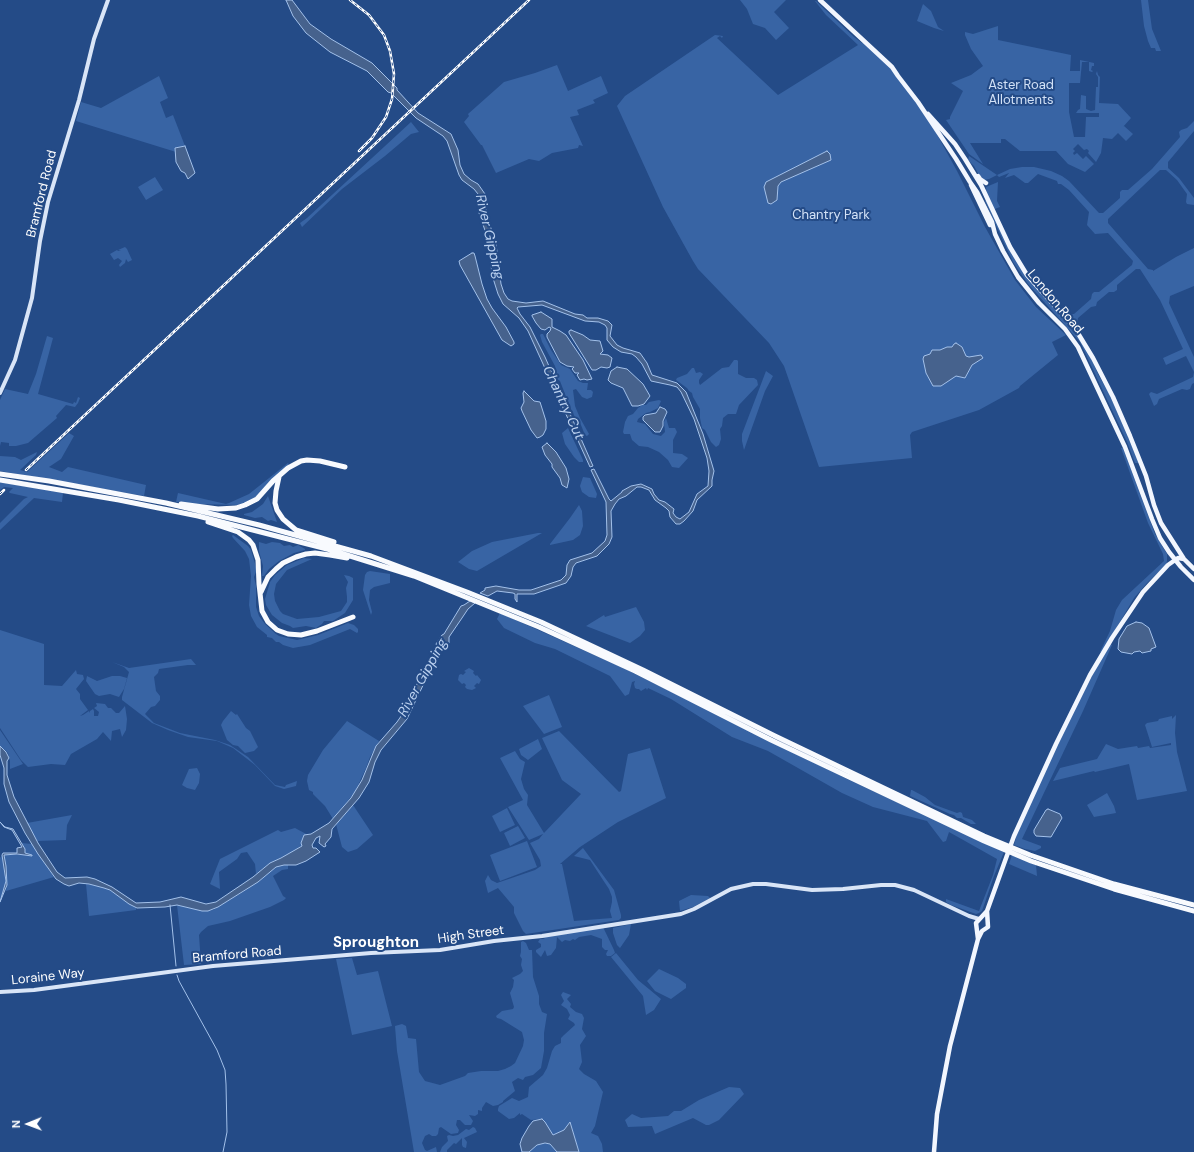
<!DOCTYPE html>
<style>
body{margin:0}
#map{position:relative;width:1194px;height:1152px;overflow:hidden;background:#244b87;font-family:"DM Sans",sans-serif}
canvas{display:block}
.north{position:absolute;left:8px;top:1104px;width:40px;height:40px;-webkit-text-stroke:3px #244b87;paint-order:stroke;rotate:269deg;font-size:11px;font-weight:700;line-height:16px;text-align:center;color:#fff}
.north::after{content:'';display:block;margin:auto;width:14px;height:18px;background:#fff;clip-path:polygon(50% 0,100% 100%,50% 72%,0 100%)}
</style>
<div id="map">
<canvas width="1194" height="1152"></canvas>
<div class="north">N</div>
</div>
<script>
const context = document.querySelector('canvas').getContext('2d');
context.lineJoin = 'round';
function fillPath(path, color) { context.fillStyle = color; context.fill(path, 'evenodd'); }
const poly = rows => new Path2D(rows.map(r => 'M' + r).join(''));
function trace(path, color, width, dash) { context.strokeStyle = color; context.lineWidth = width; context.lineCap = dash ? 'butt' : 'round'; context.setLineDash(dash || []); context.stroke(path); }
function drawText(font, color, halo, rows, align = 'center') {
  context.font = font + ' "DM Sans",sans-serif'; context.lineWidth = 4; context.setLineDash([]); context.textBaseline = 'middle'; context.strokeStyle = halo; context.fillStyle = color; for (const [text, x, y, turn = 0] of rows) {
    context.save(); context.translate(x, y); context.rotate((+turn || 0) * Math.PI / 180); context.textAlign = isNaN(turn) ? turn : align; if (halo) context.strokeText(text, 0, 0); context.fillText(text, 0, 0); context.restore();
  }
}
fillPath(poly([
 [740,0,786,0,774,12,789,28,776,40,765,28,753,24,747,9],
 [1141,0,1148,0,1152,29,1161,51,1156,51,1155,48,1151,48,1148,41,1144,26],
 [815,1,816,1,854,37,862,43,864,42,892,67,922,107,957,171,985,227,1015,280,1036,307,1066,335,1052,342,1058,355,1020,386,1019,388,979,410,912,432,910,435,912,458,819,467,784,366,769,343,698,269,693,261,663,207,617,106,625,96,715,35,723,36,722,38,720,36,717,38,778,95,858,45,826,15],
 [923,4,931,11,938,27,944,31,934,28,917,21],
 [998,26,998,40,1071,55,1070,71,1080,71,1080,60,1094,63,1094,66,1092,66,1091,70,1093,71,1092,72,1089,71,1089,62,1082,62,1080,83,1069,83,1069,112,1074,137,1085,137,1086,117,1099,117,1099,113,1076,113,1078,110,1080,109,1081,95,1086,96,1086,109,1091,111,1095,110,1096,87,1098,87,1098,77,1096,74,1097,71,1098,75,1100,77,1099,103,1118,104,1131,118,1123,127,1124,126,1133,134,1126,141,1118,133,1112,139,1103,138,1101,153,1096,162,1088,153,1089,151,1087,149,1084,150,1078,144,1073,149,1075,151,1073,153,1074,155,1077,153,1083,159,1086,156,1094,164,1085,172,1068,164,1056,151,1020,151,1005,139,1001,139,1001,143,970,143,983,164,969,154,946,120,950,119,950,117,963,91,951,83,971,75,983,66,971,49,965,35,965,32,973,34],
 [557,65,568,91,601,76,608,93,593,100,595,103,577,110,579,115,570,117,583,146,579,145,578,148,552,153,539,161,529,159,496,173,482,145,481,145,464,122,469,116,468,114,504,82,535,73],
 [159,76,168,98,160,102,166,118,173,115,185,146,176,148,176,152,76,121,81,102,101,108],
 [1194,121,1194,131,1168,162,1168,168,1179,178,1194,198,1194,205,1187,204,1186,202,1187,194,1177,180,1166,170,1160,170,1108,219,1108,223,1148,269,1153,270,1153,271,1176,257,1194,248,1194,286,1170,296,1169,303,1194,357,1194,383,1192,384,1190,389,1187,390,1182,389,1159,399,1157,404,1154,406,1149,394,1151,392,1157,394,1193,377,1194,372,1186,356,1166,365,1163,358,1183,349,1160,300,1140,269,1136,269,1117,285,1117,290,1114,292,1109,292,1097,302,1096,306,1091,307,1078,318,1077,323,1076,324,1067,314,1074,314,1091,299,1092,294,1094,292,1099,292,1132,265,1133,261,1108,233,1095,234,1087,225,1089,212,1069,190,1061,184,1058,184,1057,181,1038,174,1028,183,1025,183,1014,175,1005,178,1009,173,999,177,997,175,989,179,984,180,980,177,974,166,968,160,969,156,997,175,1010,169,1022,167,1034,167,1051,171,1062,176,1069,181,1099,213,1103,213,1120,198,1120,192,1122,190,1128,190,1152,169,1180,137,1179,132,1181,130,1187,128],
 [411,122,419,132,411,134,385,156,342,189,302,227,300,223,307,218],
 [155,177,163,190,146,200,138,187],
 [998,182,997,201,1000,207,992,210,1016,257,1080,340,1089,354,1099,376,1109,393,1139,463,1135,463,1127,442,1080,342,1028,284,1013,262,1005,245,985,201,987,200,986,187],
 [125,247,127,249,132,260,128,262,126,259,125,263,120,267,119,265,122,261,118,258,114,260,110,254,117,250,118,251,121,251,118,250],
 [541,334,543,334,551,350,561,365,570,369,578,381,583,383,588,383,587,390,591,390,593,392,592,397,587,399,582,397,576,389,573,390,575,406,580,418,589,434,587,436,585,435,581,425,575,417,570,407,560,381,557,379,555,366,542,342,540,335],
 [47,336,53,338,38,394,73,404,74,402,76,403,78,397,80,398,78,403,75,407,66,405,56,416,57,418,28,443,16,446,9,446,9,443,1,442,0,446,0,400,5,389,28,394,36,374],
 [734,360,737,360,738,361,738,374,746,378,754,378,757,380,758,385,739,405,736,414,728,414,723,418,722,426,720,429,721,439,719,445,716,447,711,442,705,430,702,428,700,418,700,409,693,397,692,393,689,391,687,388,676,380,677,378,687,374,692,368,694,368,696,373,700,372,703,374,699,380,699,383,700,385,722,368,729,367],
 [766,371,773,376,765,391,744,450,742,441,742,434],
 [659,400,661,401,658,408,650,412,646,413,638,419,637,422,645,424,653,434,661,436,665,432,664,422,666,418,669,428,675,428,677,432,673,440,673,453,682,454,688,458,679,468,672,467,668,460,659,452,648,447,639,446,632,440,630,434,624,434,623,432,625,422,628,416,633,414,638,408,642,405,646,405,649,402],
 [568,428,583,460,583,462,579,462,574,457,565,444,562,433],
 [69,433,74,436,61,459,49,467,62,472,68,467,146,485,144,496,0,471,0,456,15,457,21,460,37,452,36,455,20,470,27,472],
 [1121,448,1123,448,1155,534,1167,554,1167,561,1166,565,1147,583,1134,598,1107,644,1101,652,1100,652,1110,631,1116,610,1122,600,1164,561,1163,554,1148,523],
 [288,463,289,465,256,497,241,505,193,504,176,502,178,493,226,504,229,503,249,494],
 [583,477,590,478,597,494,596,498,589,497,582,492,580,486],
 [0,482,63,493,62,502,34,498,0,530,0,523,24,499,28,497,10,493,9,492,13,488,4,487,0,490],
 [268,496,277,522,271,520,268,521,262,517,255,518,244,515,244,514,252,512,263,504],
 [579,505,582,511,583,526,580,535,573,540,550,545,550,544,570,518],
 [538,533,542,533,477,571,469,569,458,562,472,551,492,542],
 [233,535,248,546,251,550,256,567,256,572,254,577,256,586,256,607,259,616,265,624,276,634,279,636,297,640,318,635,348,623,354,625,358,629,358,632,357,633,350,629,310,645,293,648,283,645,279,642,276,642,272,638,267,637,267,635,257,627,251,616,249,605,251,576,249,559,245,551,233,538,232,536],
 [259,542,266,544,272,542,280,543,284,546,290,545,293,547,298,545,305,549,305,550,294,553,279,561,269,569,264,576,262,576,263,566,259,551],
 [304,558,312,559,287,570,276,584,274,594,275,601,280,611,283,614,297,619,319,617,341,611,347,602,347,597,346,588,348,582,344,575,349,576,353,578,353,600,345,613,333,621,324,621,322,624,316,628,306,626,293,628,290,626,282,623,272,615,266,605,265,599,270,582,275,575,287,565],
 [370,571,390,574,390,583,374,587,370,590,369,600,372,612,371,615,363,590,365,575,367,572],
 [636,607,644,622,645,630,640,636,630,643,586,626,604,615,605,617],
 [500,613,619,666,847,779,1004,852,994,876,982,911,979,913,976,914,951,905,946,902,946,899,979,911,993,875,997,859,949,832,946,841,943,842,927,821,873,807,842,793,768,751,732,737,671,699,648,688,647,690,646,688,641,691,639,689,637,689,635,688,634,684,635,681,632,682,629,694,625,696,610,676,555,649,535,643,504,628,497,619],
 [0,630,44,644,44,685,62,686,76,670,77,674,83,675,84,679,76,689,80,694,80,699,88,710,80,716,83,715,89,711,90,713,90,711,93,709,94,711,94,716,98,716,99,712,94,708,97,706,96,703,105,704,108,708,111,708,116,713,119,713,125,706,127,719,126,730,122,737,120,729,112,731,111,741,103,732,97,739,71,754,65,765,51,764,28,767,21,760,0,728],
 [1109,643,1112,645,1083,711,1022,839,1041,846,1041,848,1035,851,1025,849,1014,845,1016,838,1014,836,1034,790],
 [191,659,196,665,188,665,159,669,158,673,154,677,156,691,160,696,160,700,155,706,151,707,145,714,154,723,180,733,215,740,230,745,248,757,275,785,285,787,286,785,297,781,296,786,284,789,275,786,255,765,233,748,217,741,188,737,168,730,152,723,122,700,122,697,129,672,124,667,112,662,129,668],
 [469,668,474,671,473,673,476,676,477,675,481,680,479,684,477,683,474,686,476,688,472,690,467,689,465,687,466,685,464,683,462,684,458,680,459,675,461,674,463,675,466,672,464,671],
 [87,676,97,681,112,676,120,676,127,678,124,689,119,697,110,694,99,696,95,694,86,681],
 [549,695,562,727,544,734,523,706],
 [231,711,236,715,237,714,246,728,250,731,258,747,254,751,245,753,238,746,233,745,227,740,221,725,223,721],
 [1176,715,1175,733,1177,752,1187,791,1137,800,1129,764,1095,772,1094,771,1053,781,1060,768,1097,759,1106,744,1118,749,1137,746,1138,748,1149,746,1150,748,1171,745,1171,743,1152,747,1145,725,1147,723,1158,721,1159,719,1172,716,1172,719],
 [347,721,379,741,370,757,366,768,355,792,333,819,325,806,313,794,313,792,309,790,307,781,308,775,323,750],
 [0,730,21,761,23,764,10,769,10,761,8,753,0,746],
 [559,731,619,792,621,791,628,754,650,748,666,798,618,822,580,847,560,864,562,864,574,921,612,918,610,911,612,902,612,897,609,889,603,880,590,860,574,856,583,848,614,890,621,915,621,918,619,920,526,934,523,931,514,913,514,907,498,888,488,893,485,881,488,875,491,880,497,883,535,870,541,866,540,860,530,843,539,839,543,834,529,840,508,807,523,800,500,758,515,751,520,759,525,762,521,779,524,789,528,795,527,805,544,833,581,794,562,780,542,738],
 [538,739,542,749,528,760,521,755,519,749],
 [197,768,200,774,199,783,195,790,187,788,182,785,189,769],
 [911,790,912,790,925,797,935,805,957,813,960,812,962,813,963,817,972,820,976,824,971,824,961,818,957,818,954,815,950,814,910,796],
 [1107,793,1114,806,1116,813,1094,817,1087,805],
 [353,805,373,835,357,849,348,852,342,847,336,824],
 [507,808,515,825,500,832,492,816],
 [72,815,67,825,66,840,37,841,27,823],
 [518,826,525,838,510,846,504,833],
 [295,828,308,835,304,835,301,843,302,845,293,852,270,863,256,874,255,864,247,852,241,853,237,859,219,872,220,889,210,884,220,859,278,830,281,832],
 [527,841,537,867,500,881,490,855],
 [21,843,32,844,54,877,6,891,7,885,4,854,32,855,26,854],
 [2,855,6,881,0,904,0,858],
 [1012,855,1036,865,1037,876,1009,864],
 [281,865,288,865,288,869,282,870,273,876,283,896,286,898,284,900,270,907,230,921,208,926,201,932,199,935,201,964,184,965,177,905,202,911,213,910,238,895,258,882,276,867],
 [86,884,100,886,110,890,136,908,136,910,89,916],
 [691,895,708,896,710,898,693,907,680,911,679,901],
 [631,924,629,935,620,948,617,945,613,933,613,928],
 [603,927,614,950,615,953,611,956,607,956,606,954,608,950,605,950,602,947,602,939,591,935,579,937,575,940,573,939,570,941,565,940,562,942,557,937,556,948,551,955,547,956,545,950,541,957,536,952,536,950,541,947,541,944,538,942,540,939,545,939,542,937],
 [523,941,526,943,529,950,532,950,533,977,539,996,539,1004,542,1012,547,1014,544,1033,544,1051,541,1068,533,1075,525,1077,523,1080,518,1078,512,1082,515,1091,503,1101,503,1102,498,1105,493,1106,486,1102,482,1108,482,1111,478,1110,478,1114,475,1116,469,1115,473,1121,471,1125,465,1125,460,1120,457,1120,456,1125,459,1130,458,1133,451,1134,441,1127,439,1128,438,1134,436,1136,432,1136,429,1134,425,1136,422,1143,425,1150,427,1151,436,1147,437,1152,414,1152,397,1051,395,1026,402,1024,406,1026,408,1038,416,1039,419,1072,425,1081,440,1085,465,1076,468,1073,481,1071,498,1071,505,1069,511,1066,515,1063,523,1046,524,1040,522,1032,501,1019,497,1018,496,1016,502,1011,513,1009,514,1007,510,993,513,987,514,980,512,978,520,974,523,971,521,965,522,959,520,956,521,952,521,942],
 [616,953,638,980,661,999,654,1010,646,1015,643,996,611,957],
 [352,958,357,975,378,971,392,1026,352,1035,336,959],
 [659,969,678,978,686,984,686,988,671,999,655,991,647,981],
 [563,992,571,995,567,999,571,1004,570,1007,576,1012,582,1014,584,1018,582,1029,586,1036,580,1045,582,1062,579,1069,584,1074,596,1081,603,1092,595,1126,591,1133,598,1136,602,1144,603,1152,579,1152,570,1122,564,1130,553,1136,542,1119,531,1120,522,1114,520,1115,520,1113,514,1118,509,1119,498,1111,498,1109,499,1106,512,1098,519,1101,528,1097,529,1087,543,1075,547,1068,552,1051,555,1046,561,1043,561,1038,564,1035,575,1025,574,1023,568,1019,570,1015,567,1009,561,1005,564,1001,561,995],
 [729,1087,740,1088,744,1094,719,1120,709,1125,706,1125,693,1118,655,1134,652,1126,628,1127,625,1120,632,1114,641,1118,668,1116,674,1111,681,1111,699,1100],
 [473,1127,475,1128,477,1132,464,1138,467,1142,466,1148,463,1147,462,1145,462,1138,456,1144,454,1143,447,1150,447,1152,440,1152,442,1147,448,1141,447,1136,449,1135,453,1136,458,1135,466,1129,469,1130],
 [540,1143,550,1144,557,1152,529,1152]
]), '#3864a4');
const water = poly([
 [286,0,292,0,310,24,331,39,372,63,397,88,397,90,418,113,451,134,458,150,460,165,464,174,471,180,478,184,485,194,486,213,496,244,501,284,504,293,508,299,512,301,526,303,543,301,575,314,583,315,587,318,598,318,608,321,612,325,610,336,617,345,623,348,640,353,647,363,652,375,677,383,686,392,703,434,714,471,712,480,712,486,697,500,693,511,684,521,680,524,676,524,670,517,669,511,666,508,655,500,649,490,641,487,637,487,626,496,619,499,615,504,611,511,612,537,609,544,597,556,576,563,573,567,571,576,566,583,534,594,517,594,517,602,515,599,515,594,513,593,497,591,488,596,480,593,485,590,485,588,496,586,519,590,531,590,561,580,566,575,567,565,570,560,592,553,605,541,607,535,606,502,591,470,594,469,609,499,611,501,622,492,622,491,631,486,641,484,652,489,654,494,659,500,665,502,674,509,673,513,676,517,680,519,689,512,697,494,708,486,709,471,707,458,694,419,681,392,677,387,670,385,651,381,642,364,636,357,632,354,621,352,613,347,607,340,607,328,605,325,599,322,585,321,542,305,518,307,517,308,520,314,530,327,545,357,593,466,590,467,528,331,519,318,503,304,498,294,492,275,489,242,479,213,480,198,478,194,474,189,462,180,459,175,447,141,443,136,416,118,391,93,388,92,367,71,330,52,306,33,293,16,286,0],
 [185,146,195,173,188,179,185,173,181,171,176,162,175,148,185,146],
 [827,151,830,154,831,160,781,182,778,186,777,200,771,204,768,203,764,187,766,182,827,151],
 [472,253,474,253,475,256,482,284,487,299,492,308,506,327,514,342,514,344,511,346,502,340,460,265,459,261,472,253],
 [541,312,552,319,552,327,560,331,566,335,583,360,592,379,587,380,584,379,580,380,577,375,579,373,575,373,572,369,574,367,567,366,560,362,547,337,547,334,550,331,551,328,549,327,545,330,541,329,536,323,532,316,532,315,541,312],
 [571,330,583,335,590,340,600,341,603,351,600,354,608,355,612,358,610,367,607,368,601,367,596,370,592,370,569,333,569,331,571,330],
 [956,343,962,347,966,356,969,357,981,355,983,358,972,365,965,378,956,376,941,386,933,386,926,373,923,359,924,356,930,354,932,350,940,350,947,347,952,347,954,344,956,343],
 [617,367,627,369,643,384,650,396,644,404,638,406,632,406,623,388,611,383,608,380,611,371,617,367],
 [524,391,534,401,540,402,546,421,546,429,543,435,540,437,537,438,531,430,522,411,521,408,524,402,523,393,524,391],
 [660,407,665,409,667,412,663,421,663,426,660,432,655,432,643,420,643,417,645,415,656,413,660,407],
 [547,443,556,452,566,468,569,479,567,488,562,485,560,478,552,467,552,464,545,455,542,447,547,443],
 [470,601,475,603,468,609,462,618,449,637,449,643,436,658,407,719,381,750,375,762,369,782,359,798,332,829,331,837,325,844,326,846,324,847,319,843,320,836,316,838,312,845,313,848,316,848,320,852,306,861,296,865,284,865,276,867,258,882,218,907,208,911,202,911,177,905,165,907,137,908,129,904,110,890,104,888,89,884,79,883,69,886,64,884,56,879,38,854,25,833,9,802,4,784,4,768,0,755,0,746,6,752,9,758,7,761,7,775,14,797,38,843,57,872,65,878,87,877,95,879,112,887,136,903,160,902,181,897,206,904,216,902,253,877,270,863,281,858,302,846,301,843,304,835,311,834,329,823,351,798,362,780,376,746,397,722,406,709,416,686,437,646,436,644,442,635,444,634,461,606,464,605,470,601],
 [1136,622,1142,623,1149,628,1156,647,1151,649,1151,651,1142,653,1140,651,1134,652,1132,654,1121,652,1118,649,1119,639,1127,626,1136,622],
 [1048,809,1060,814,1062,818,1051,837,1036,836,1034,833,1034,830,1046,810,1048,809],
 [0,822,5,827,13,829,25,849,25,853,32,855,32,856,17,854,4,855,6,866,7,885,0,902,6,881,2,855,3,853,17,853,17,848,22,847,12,830,4,827,0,822],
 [542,1119,545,1122,553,1135,564,1130,570,1122,579,1152,557,1152,550,1144,545,1143,537,1145,529,1152,522,1152,520,1144,522,1138,529,1126,533,1121,542,1119]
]);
fillPath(water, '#46628d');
trace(water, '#a3c1ea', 1);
trace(poly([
 [170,905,176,966],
 [177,975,179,981,217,1050,225,1070,226,1084,227,1132,223,1152]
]), '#a3c1ea', 1);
trace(poly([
 [0,393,15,360,32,298,40,241,48,202,79,100,94,39,108,0],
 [0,992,34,990,213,966,371,953,440,950,494,941,542,936,681,914,694,909,731,889,753,884,766,884,812,890,843,889,881,885,895,885,914,890,969,916,979,919]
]), '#d9e5f7', 4);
trace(poly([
 [820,0,892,67,898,76,918,102,956,159,970,182,977,192,992,222,995,234,1003,251,1018,277,1039,303,1065,329,1078,347,1125,447,1152,519,1160,538,1169,552,1181,567,1194,580],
 [928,114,955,144,965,159,981,185,1010,247,1027,275,1076,330,1093,358,1113,397,1130,436,1146,476,1154,505,1161,523,1184,559,1194,569],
 [978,176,980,179,986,183],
 [971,185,990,225],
 [978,939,976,923,987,911,1014,836,1056,744,1090,675,1112,638,1143,592,1168,565,1178,558,1184,559],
 [934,1152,937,1114,950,1046,978,939,982,931,988,927,987,911]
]), '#f2f6fe', 4.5);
trace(poly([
 [0,474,49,481,166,503,259,525,371,556,467,592,541,622,643,670,775,736,984,836,1030,855,1114,884,1194,905],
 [279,477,276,491,275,503,277,510,283,519,296,530,334,542],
 [0,480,119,500,198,516,331,550,414,576,539,627,635,671,771,740,984,841,1031,861,1114,889,1194,911],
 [181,504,218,509,236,508,245,505,257,499,273,481,288,468,301,461,307,460,320,461,345,467],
 [208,522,238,532,249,540,253,545,258,560,259,584,262,611,268,622,277,630,288,634,301,635,317,631,353,617],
 [261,592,268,577,276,569,283,563,296,557,306,554,315,553,330,555,347,558]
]), '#f8fafe', 5);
const rail = poly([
 [350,0,369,15,384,35,390,51,394,74,392,99,386,117,372,138,359,151],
 [26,470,529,0],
 [0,494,4,490]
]);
trace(rail, '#fff', 2.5);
trace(rail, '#244b87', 1, [3]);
drawText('13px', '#d3e2f7', '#244b87', [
 ["Aster Road",1021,86],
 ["Allotments",1021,101],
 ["Chantry Park",831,216]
]);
drawText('13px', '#fff', '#244b87', [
 ["Bramford Road",42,194,-76],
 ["London Road",1055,302,50],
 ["High Street",471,935,-8],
 ["Bramford Road",237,955,-5],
 ["Loraine Way",48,977,-6]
]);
drawText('italic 14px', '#bbd1f0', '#244b87', [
 ["River Gipping",489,237,77],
 ["Chantry Cut",563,403,65],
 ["River Gipping",423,678,-61]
]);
drawText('bold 15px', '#fff', '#244b87', [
 ["Sproughton",376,943]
]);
</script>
